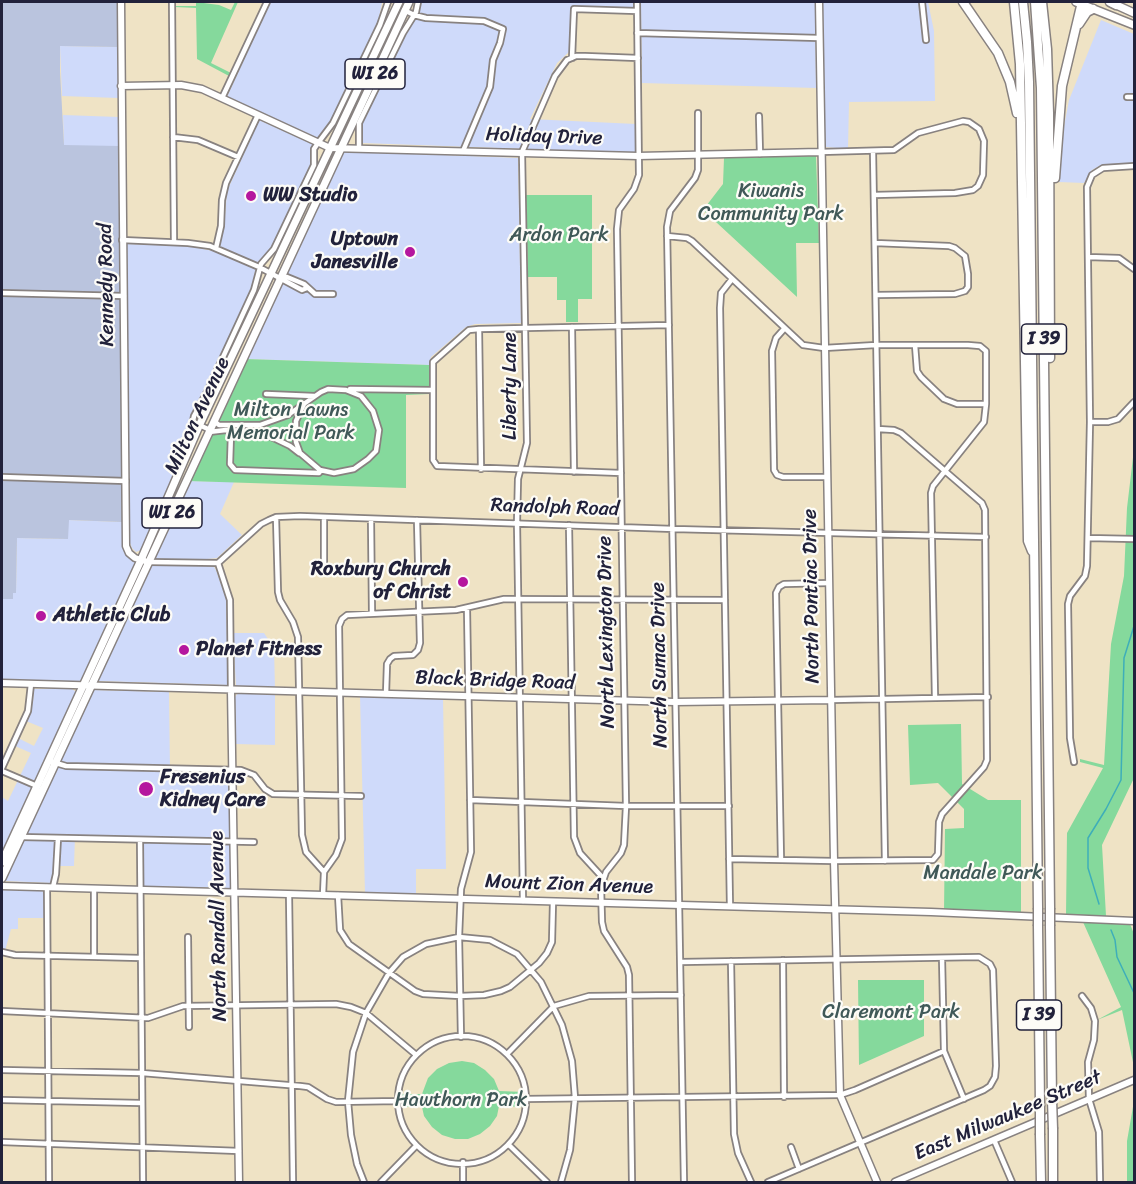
<!DOCTYPE html>
<style>
body{margin:0}
#map{position:relative;width:1136px;height:1184px;overflow:hidden;background:#efe3c5;font-family:Sriracha,sans-serif}
canvas{display:block}
.frame{position:absolute;inset:0;border:3px solid #22223b;pointer-events:none}
</style>
<div id="map">
<canvas width="1136" height="1184"></canvas>
<div class="frame"></div>
</div>
<script>
const context = document.querySelector('canvas').getContext('2d');
context.lineJoin = 'round';
function fillPath(path, color) { context.fillStyle = color; context.fill(path, 'evenodd'); }
const poly = rows => new Path2D(rows.map(r => 'M' + r).join(''));
function trace(path, color, width, dash) { context.strokeStyle = color; context.lineWidth = width; context.lineCap = dash ? 'butt' : 'round'; context.setLineDash(dash || []); context.stroke(path); }
function drawText(font, color, halo, rows, align = 'center') {
  context.font = font + ' Sriracha,sans-serif'; context.lineWidth = 4.5; context.setLineDash([]); context.textBaseline = 'middle'; context.strokeStyle = halo; context.fillStyle = color; for (const [text, x, y, turn = 0] of rows) {
    context.save(); context.translate(x, y); context.rotate((+turn || 0) * Math.PI / 180); context.textAlign = isNaN(turn) ? turn : align; if (halo) context.strokeText(text, 0, 0); context.fillText(text, 0, 0); context.restore();
  }
}
fillPath(poly([
 [270,2,382,3,378,22,330,125,318,138,227,97],
 [420,2,815,2,816,88,642,83,641,8,572,6,570,51,557,63,530,119,636,124,635,153,362,143,360,127],
 [822,2,928,2,934,31,935,101,849,102,848,149,825,147],
 [1101,20,1134,34,1134,163,1101,165,1092,170,1084,183,1059,182,1063,132,1069,100],
 [60,46,118,47,118,98,62,96],
 [63,115,119,117,119,146,64,146],
 [259,120,312,144,312,163,272,248,258,262,255,271,253,289,200,402,190,417,193,433,141,550,136,552,132,548,130,543,127,244,188,246,218,252,224,229,227,191],
 [346,151,518,158,521,323,475,324,466,327,431,357,429,365,245,359,342,152],
 [188,481,234,482,220,514,242,535,217,558,207,559,207,566,214,567,216,570,226,598,228,685,98,681,97,678],
 [68,520,122,522,124,551,135,561,135,564,80,682,2,680,2,599,12,599,13,593,16,593,17,538,68,539],
 [233,633,264,633,274,648,275,689,236,687],
 [34,689,72,689,75,691,76,695,2,854,2,797,8,801,31,753,15,746,18,738,34,746,43,728,26,721,33,702],
 [92,690,169,692,170,771,229,773,231,888,144,886,142,837,75,836,74,866,54,866,51,883,5,881],
 [238,693,275,694,275,745,236,744,235,697],
 [360,696,443,699,446,869,416,869,416,894,365,893],
 [2,889,42,890,44,894,44,918,18,918,18,929,11,929,5,951,2,950]
]), '#cfdafa');
fillPath(poly([
 [2,2,117,2,118,47,60,46,60,71,64,145,119,146,122,522,69,520,68,539,17,538,16,593,13,593,13,599,2,599,2,214,3,212]
]), '#bac4de');
fillPath(poly([
 [196,2,219,5,231,10,235,2,238,2,211,63,231,73,229,76,197,59,196,8,175,7,175,6,196,6],
 [816,156,819,243,796,243,797,297,703,210,723,184,724,158],
 [526,195,592,195,592,299,578,299,578,322,566,322,566,300,557,300,557,277,528,277],
 [245,359,429,365,429,394,406,395,406,488,188,481],
 [1134,449,1134,778,1102,845,1106,916,1066,915,1067,833,1103,768,1080,762,1080,759,1104,765,1111,644,1124,576,1127,508],
 [961,724,962,784,988,800,1021,800,1021,916,944,912,945,829,964,828,964,809,938,783,910,785,908,725],
 [1083,922,1130,924,1134,934,1134,1067,1122,1010,1097,1020,1121,1007],
 [858,980,924,980,924,1036,859,1065],
 [462,1061,474,1063,485,1070,494,1079,499,1091,524,1092,524,1107,499,1106,497,1116,490,1126,480,1134,468,1139,455,1139,442,1135,432,1127,424,1116,422,1107,399,1107,399,1094,422,1094,428,1078,437,1069,449,1063],
 [1134,1101,1134,1182,1127,1182,1127,1141]
]), '#85d99c');
trace(poly([
 [1099,904,1088,868,1088,838,1106,809,1121,780,1124,658,1134,626],
 [1111,930,1115,940,1117,957,1134,993]
]), '#3eaeb9', 1.5);
const street = poly([
 [172,2,174,242],
 [922,2,926,40],
 [404,10,414,15,426,18,484,21,503,29,500,43,493,60,490,87,463,151],
 [637,33,819,38],
 [572,58,574,9,637,11],
 [1127,97,1134,97],
 [222,98,267,2],
 [759,116,760,154],
 [173,137,198,140,238,157],
 [359,148,359,123,403,33,416,12,418,2],
 [873,151,885,861],
 [820,152,894,150,918,133,963,121,969,122,979,129,984,141,983,175,978,186,973,190,955,193,874,195],
 [667,236,687,238,692,241,803,345,824,348,876,345,968,345,980,346,986,351,986,404,984,422,933,486,931,493,935,697],
 [122,240,188,243,210,246,259,267,302,290,307,288],
 [875,243,949,246,955,248,965,256,968,274,968,287,965,291,955,294,876,295],
 [216,248,221,226,222,200,226,183,258,115],
 [1088,257,1119,258,1134,269],
 [281,278,287,277,304,284,315,294,333,294],
 [2,293,124,296],
 [572,327,574,472],
 [479,329,481,469],
 [784,329,776,338,772,351,774,470,777,475,783,477,827,477],
 [915,345,917,371,921,377,944,399,957,404,986,404],
 [350,389,432,390],
 [266,394,314,396],
 [214,421,219,425,260,425,288,415,321,392,328,389,346,390,361,396,373,411,379,430,376,451,368,459,354,469,334,473,320,470,300,453,296,442,296,421,304,404],
 [1090,422,1108,422,1118,419,1134,402],
 [210,430,195,423,193,421,194,416,206,394,254,290,261,264,274,249,314,165,314,149,318,143,333,123,380,25,388,2],
 [234,430,231,434,230,464,235,470,319,473,321,470],
 [209,432,226,430,265,434,290,446,299,453],
 [621,473,437,466,433,460,433,362,469,330,479,329,669,325],
 [2,477,126,481],
 [276,517,278,592,280,600,293,622,298,637,302,835,306,852,324,872],
 [324,518,324,570],
 [371,519,372,613],
 [569,525,574,837,580,853,603,878],
 [1088,538,1134,539],
 [149,562,218,563,261,524,269,520,276,517,300,516,674,529,986,537],
 [218,563,230,600,231,690],
 [386,694,387,664,390,659,394,656,413,655,418,650,420,643,417,520],
 [831,700,988,697],
 [49,761,66,766,241,770,254,775,265,789,273,794,361,796],
 [1074,762,1070,738,1068,604,1070,596,1085,576,1087,566,1090,422,1087,187,1092,175,1103,168,1134,166],
 [2,768,28,711,31,684],
 [2,771,37,786],
 [470,800,626,806,729,806],
 [21,837,254,842],
 [140,840,143,1182],
 [729,859,834,861,933,860,938,854,939,822,942,814,984,767,987,760,985,510,982,503,901,433,894,430,878,429],
 [781,860,776,593,779,587,784,584,829,583],
 [47,887,49,1182],
 [53,887,56,874,58,838],
 [94,889,94,957],
 [289,894,293,1182],
 [323,895,324,872,336,855,342,839,339,626,342,619,347,615,456,610,504,599,725,600],
 [338,895,340,930,349,944,415,991,423,994,460,996,484,995,501,991,510,987,539,963,547,953,552,942,553,902],
 [523,901,517,523,518,479,527,443,522,152,555,76,567,60,576,56,585,56,638,58],
 [730,906,720,308,721,293,732,279],
 [188,937,189,1027],
 [2,952,15,955,141,958],
 [942,958,944,1051,964,1099],
 [783,960,784,1097],
 [731,961,734,1134,738,1153,751,1182],
 [681,962,979,957,990,964,993,970,996,1066,995,1077,990,1086,984,1090,768,1182],
 [1082,996,1091,1008,1095,1021,1094,1040,1088,1062,1089,1099,1099,1132,1100,1182],
 [2,1011,148,1018,183,1006,336,1004,351,1007,366,1013,415,1054],
 '398 1100a64 64 0 1 1 128 0a64 64 0 1 1-128 0Z',
 [461,1037,459,937,461,889,471,852,467,608],
 [508,1053,554,1006,589,996,681,995],
 [2,1070,142,1073,300,1086,308,1087,327,1099,336,1102,399,1101],
 [524,1099,840,1095,855,1090,944,1051],
 [2,1100,141,1103],
 [994,1140,1012,1182],
 [2,1142,239,1151],
 [509,1145,547,1182],
 [791,1147,799,1169],
 [463,1162,463,1182],
 [364,1182,357,1164,351,1135,348,1101,353,1052,366,1013,389,973,403,957,426,944,459,937,490,940,517,954,541,982,562,1025,572,1061,575,1098,570,1150,561,1182],
 [381,1182,415,1147],
 [632,1182,629,975,627,967,604,931,602,922,601,887,606,872,621,853,624,845,626,806,617,229,619,210,634,189,639,175,637,2],
 [684,1182,667,227,670,211,695,178,698,170,698,113]
]);
const secondary = poly([
 [121,2,126,546,129,553,135,558,145,561],
 [819,2,834,861,840,1095,877,1182],
 [121,86,181,85,202,89,330,148,638,156,820,152],
 [2,683,675,702,831,700],
 [231,690,239,1182],
 [2,886,931,912,1134,921],
 [895,1182,1134,1080]
]);
const primary = poly([
 [1076,2,1134,25],
 [1112,3,1134,13],
 [2,862,141,560,199,426,399,2],
 [2,878,409,2]
]);
const highway = poly([
 [963,2,998,53,1010,82,1017,113],
 [1014,2,1020,64,1028,541,1032,551],
 [1023,2,1027,42,1029,82,1038,908],
 [1035,2,1041,88,1050,908],
 [1042,2,1047,49,1049,113,1050,358],
 [1110,2,1116,5],
 [1079,24,1087,12,1093,9],
 [1055,178,1062,86,1082,2],
 [1038,926,1040,1105],
 [1050,926,1052,1100],
 [1053,1129,1053,1182],
 [1040,1135,1041,1182]
]);
trace(street, '#888280', 8);
trace(secondary, '#888280', 9);
trace(primary, '#888280', 10);
trace(highway, '#888280', 11);
trace(street, '#fff', 4.5);
trace(secondary, '#fff', 6);
trace(primary, '#fff', 7);
trace(highway, '#fff', 8);
const highwayBridge = poly([
 [1038,908,1038,926],
 [1050,908,1050,926],
 [1052,1100,1053,1129],
 [1040,1105,1040,1135]
]);
trace(highwayBridge, '#888280', 11, []);
trace(highwayBridge, '#fff', 8);
for (const [x, y, r, color] of [
 [251,196,6,"#b5179e"],
 [410,252,6,"#b5179e"],
 [463,582,6,"#b5179e"],
 [41,616,6,"#b5179e"],
 [184,650,6,"#b5179e"],
 [146,789,8,"#b5179e"]
]) { const dot = new Path2D(); dot.arc(x, y, r, 0, 2 * Math.PI); context.fillStyle = color; context.fill(dot); trace(dot, '#fdfcf7', 2); }
for (const [x, y, w] of [
 [375,74,60],
 [1044,339,45],
 [172,513,60],
 [1039,1015,45]
]) { const box = new Path2D(); box.roundRect(x - w / 2, y - 15, w, 30, 4.5); context.fillStyle = '#fdfcf7'; context.fill(box); trace(box, '#22223b', 1.5); }
drawText('bold 18px', '#22223b', null, [
 ["WI 26",375,74],
 ["I 39",1044,339],
 ["WI 26",172,513],
 ["I 39",1039,1015]
]);
drawText('20px', '#22223b', '#fdfcf7', [
 ["Holiday Drive",544,137,2],
 ["Kennedy Road",107,285,-91],
 ["Liberty Lane",511,386,-90],
 ["Milton Avenue",198,416,-65],
 ["Randolph Road",555,508,2],
 ["North Pontiac Drive",812,596,-91],
 ["North Lexington Drive",607,632,-91],
 ["North Sumac Drive",660,665,-91],
 ["Black Bridge Road",495,681,2],
 ["Mount Zion Avenue",569,885,2],
 ["North Randall Avenue",219,926,-91],
 ["East Milwaukee Street",1008,1116,-23]
]);
drawText('20px', '#405958', '#fdfcf7', [
 ["Kiwanis",771,192],
 ["Community Park",771,215],
 ["Ardon Park",559,236],
 ["Milton Lawns",291,411],
 ["Memorial Park",291,434],
 ["Mandale Park",983,874],
 ["Claremont Park",891,1013],
 ["Hawthorn Park",461,1101]
]);
drawText('bold 20px', '#22223b', '#fdfcf7', [
 ["WW Studio",263,196],
 ["Uptown",398,240,"right"],
 ["Janesville",398,263,"right"],
 ["Roxbury Church",451,570,"right"],
 ["of Christ",451,593,"right"],
 ["Athletic Club",53,616],
 ["Planet Fitness",196,650],
 ["Fresenius",160,778],
 ["Kidney Care",160,801]
], 'left');
</script>
